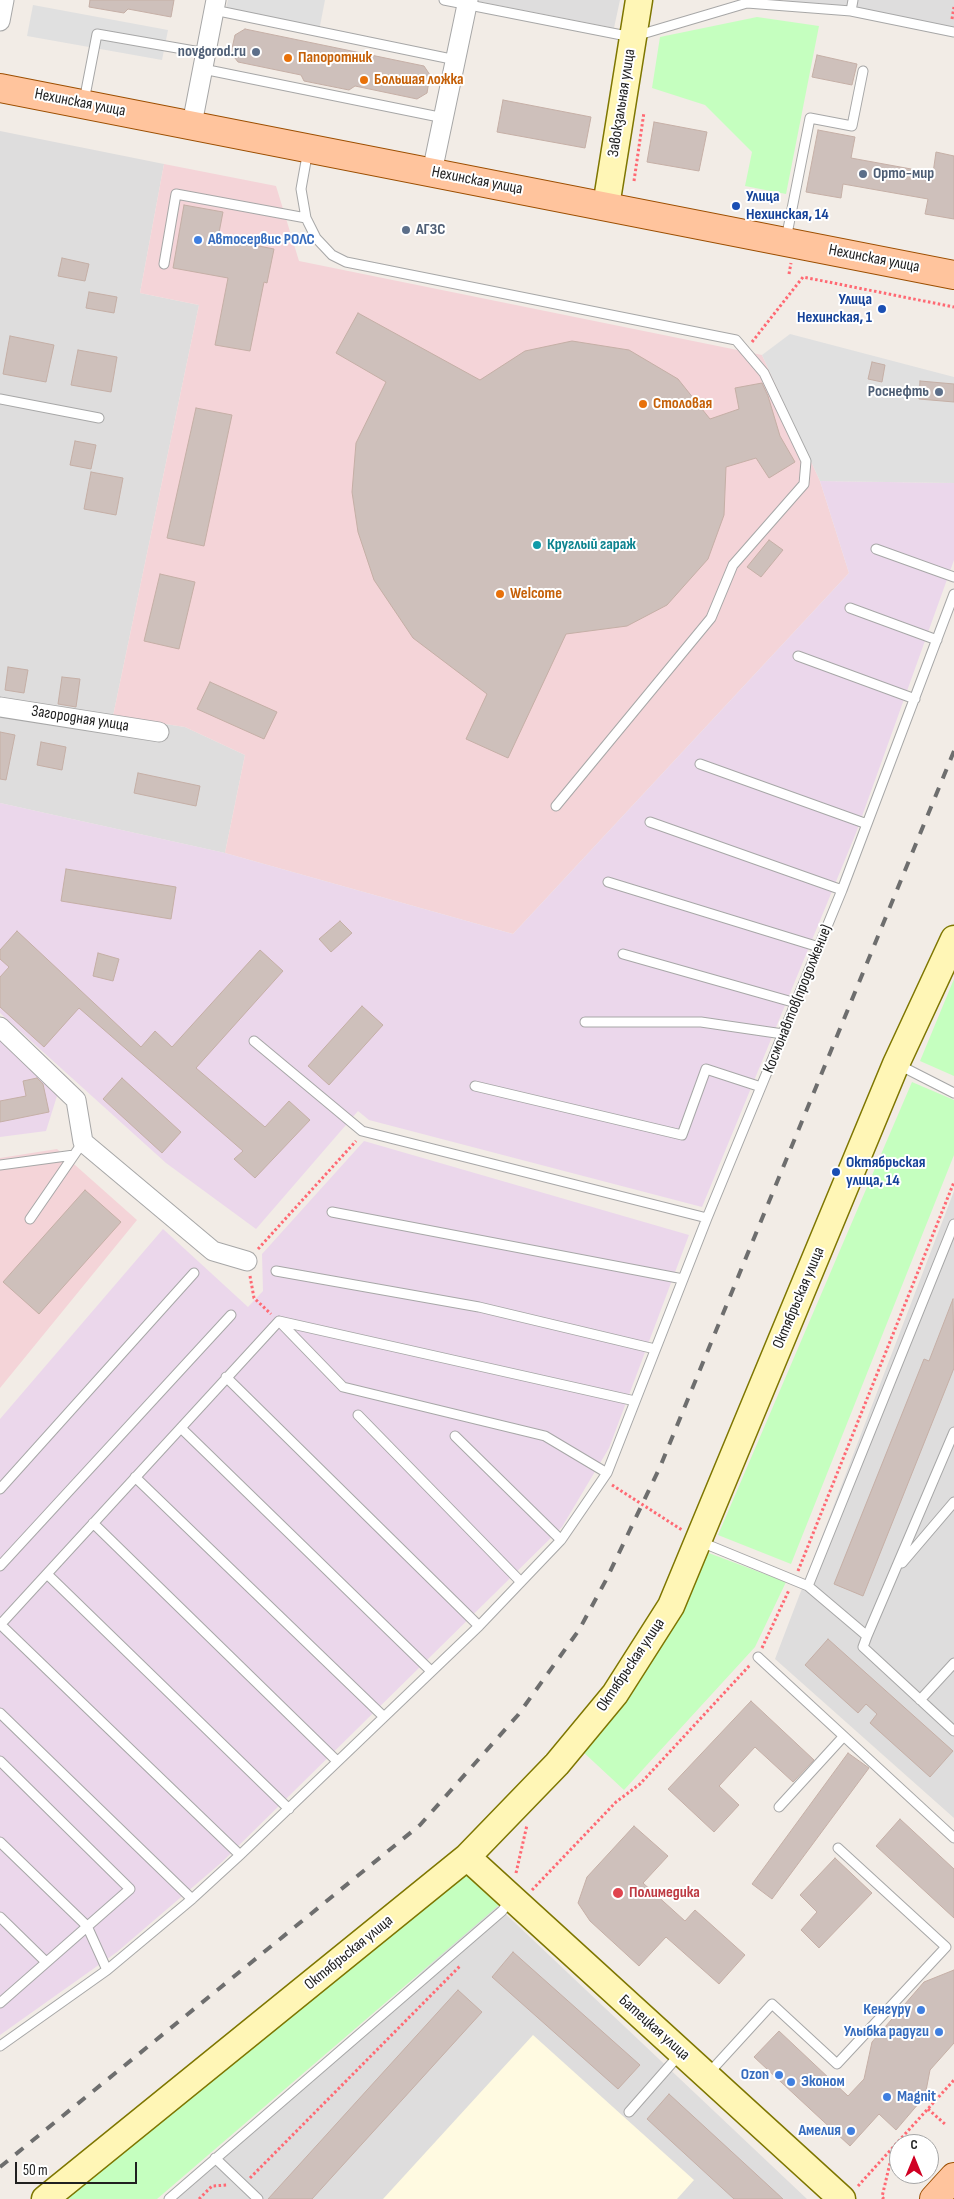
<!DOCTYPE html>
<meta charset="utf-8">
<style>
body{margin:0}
#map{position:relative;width:954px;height:2199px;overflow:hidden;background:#f2ece6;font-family:"Sofia Sans Condensed",sans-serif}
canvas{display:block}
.north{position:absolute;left:889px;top:2134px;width:50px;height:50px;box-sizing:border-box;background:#fff;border:1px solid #a6a6a6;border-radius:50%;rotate:0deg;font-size:14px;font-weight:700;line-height:20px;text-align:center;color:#202020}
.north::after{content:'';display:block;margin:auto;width:18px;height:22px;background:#d00023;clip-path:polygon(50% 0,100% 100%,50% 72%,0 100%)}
.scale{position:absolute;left:15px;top:2162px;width:122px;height:22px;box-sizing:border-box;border:2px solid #202020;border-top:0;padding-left:6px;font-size:15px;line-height:18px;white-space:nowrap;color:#202020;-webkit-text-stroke:4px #fff;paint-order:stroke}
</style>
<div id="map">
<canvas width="954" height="2199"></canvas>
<div class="north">С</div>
<div class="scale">50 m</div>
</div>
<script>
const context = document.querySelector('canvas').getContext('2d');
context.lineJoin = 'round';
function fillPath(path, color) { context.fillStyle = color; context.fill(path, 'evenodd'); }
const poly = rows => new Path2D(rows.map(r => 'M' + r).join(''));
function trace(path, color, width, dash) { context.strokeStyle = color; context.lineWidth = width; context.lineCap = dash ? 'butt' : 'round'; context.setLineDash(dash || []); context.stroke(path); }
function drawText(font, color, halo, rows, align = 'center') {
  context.font = font + ' "Sofia Sans Condensed",sans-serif'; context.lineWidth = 4; context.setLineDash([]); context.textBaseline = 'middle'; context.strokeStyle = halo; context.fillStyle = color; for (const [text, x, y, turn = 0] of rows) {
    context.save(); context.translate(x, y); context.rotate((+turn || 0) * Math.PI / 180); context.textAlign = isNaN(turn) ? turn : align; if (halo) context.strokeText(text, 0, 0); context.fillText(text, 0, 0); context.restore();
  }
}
fillPath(poly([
 [471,0,620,0,614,28],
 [783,0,954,0,954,36],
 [0,131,164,164,140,293,199,305,113,716,185,727,245,755,225,853,0,803],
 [954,1191,954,1818,775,1659],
 [495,1904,807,2199,177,2199]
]), '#dedddd');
fillPath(poly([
 [164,164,276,186,299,261,762,355,820,481,849,573,513,934,225,853,245,755,185,727,113,716,199,305,140,293],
 [57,1149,137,1220,0,1388,0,1158]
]), '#f4d4d8');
fillPath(poly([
 [820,481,954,483,954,560,856,833,702,1207,369,1120,358,1111,256,1229,166,1163,0,1013,0,803,225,853,513,934,849,573],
 [0,1037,57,1096,46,1131,0,1137],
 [364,1141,689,1235,609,1448,562,1527,222,1862,117,1952,0,2035,0,1419,163,1229,248,1307,263,1291,262,1254]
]), '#ebd7eb');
fillPath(poly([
 [533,2035,694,2180,677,2199,383,2199]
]), '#fffae1');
fillPath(poly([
 [757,17,819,26,786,194,745,186,752,152,705,105,652,88,660,37],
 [954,979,954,1076,920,1061],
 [912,1082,954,1100,954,1155,791,1564,718,1535],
 [706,1552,786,1582,755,1647,624,1790,581,1750],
 [467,1864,506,1899,157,2199,67,2199]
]), '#c5ffbf');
fillPath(poly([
 [228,0,325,0,319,31,225,12],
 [33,5,168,30,162,60,27,36],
 [790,334,954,377,954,483,820,481,762,355]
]), '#e0e0e0');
const building = poly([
 [90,0,174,0,171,17,128,9,124,13,89,7,90,0],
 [245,29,424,66,430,75,427,93,417,99,355,86,349,90,304,81,301,75,238,62,231,53,235,35,245,29],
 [817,55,857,64,852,85,812,77,817,55],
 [503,100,591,117,585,148,497,132,503,100],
 [654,122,707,132,699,171,647,162,654,122],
 [818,130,855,137,851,158,933,173,936,152,954,156,954,219,925,214,928,199,843,184,841,198,806,192,818,130],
 [184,205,223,212,218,238,274,249,267,283,264,282,250,351,215,345,228,278,173,268,184,205],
 [62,258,89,264,85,281,58,276,62,258],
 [89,292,117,297,114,313,86,308,89,292],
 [358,313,480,380,525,351,572,341,629,350,678,379,710,419,739,409,735,388,762,383,768,396,780,436,795,462,769,478,756,458,726,467,724,515,708,559,667,605,627,626,566,634,508,758,466,739,487,694,413,638,374,580,358,532,352,492,356,443,386,382,336,353,358,313],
 [10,336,54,345,46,382,3,374,10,336],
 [78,350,117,357,111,392,71,385,78,350],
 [872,362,885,365,882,382,868,379,872,362],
 [920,381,954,384,954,402,919,399,920,381],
 [196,408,232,415,204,546,167,538,196,408],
 [75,441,96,445,91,469,70,465,75,441],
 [91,472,123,478,116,515,84,509,91,472],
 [769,540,783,550,761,577,747,567,769,540],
 [160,574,195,582,179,649,144,641,160,574],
 [8,667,28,670,24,693,5,690,8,667],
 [62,677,80,679,76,707,58,704,62,677],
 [210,682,277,712,264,739,197,709,210,682],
 [0,732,15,735,6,780,0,779,0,732],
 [41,742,66,747,62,770,37,765,41,742],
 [138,773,200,786,196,806,134,793,138,773],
 [66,869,176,887,171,919,61,901,66,869],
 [340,921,352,933,331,952,319,939,340,921],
 [17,931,141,1047,155,1031,172,1047,260,950,283,971,196,1068,265,1127,289,1101,310,1120,255,1178,234,1159,243,1151,79,1008,44,1047,0,1007,0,977,9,967,0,959,0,950,17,931],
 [98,953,119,959,113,981,93,976,98,953],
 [362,1006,383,1025,329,1085,308,1066,362,1006],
 [37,1078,43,1084,49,1112,0,1122,0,1101,26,1096,23,1081,37,1078],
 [122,1078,181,1132,162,1153,103,1099,122,1078],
 [85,1190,121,1222,39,1314,3,1282,85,1190],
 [953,1299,954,1368,863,1596,834,1584,924,1359,929,1361,953,1299],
 [828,1639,953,1751,930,1777,870,1723,877,1714,866,1704,858,1713,805,1665,828,1639],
 [751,1701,814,1760,793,1782,755,1747,719,1786,739,1805,714,1832,668,1789,751,1701],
 [848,1753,869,1768,772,1899,752,1884,848,1753],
 [900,1819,954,1869,954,1918,876,1846,900,1819],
 [634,1826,668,1856,643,1883,685,1921,695,1910,745,1955,719,1984,666,1937,639,1966,590,1921,578,1903,587,1877,634,1826],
 [835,1858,872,1893,819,1948,801,1930,817,1912,800,1895,835,1858],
 [513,1952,640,2065,618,2089,492,1977,513,1952],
 [954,1970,954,2043,930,2070,925,2096,896,2130,879,2114,850,2146,754,2057,779,2031,848,2096,864,2079,872,2042,924,1982,954,1970],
 [458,1990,482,2012,312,2199,268,2199,458,1990],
 [669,2094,744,2163,783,2199,734,2199,647,2119,669,2094]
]);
fillPath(building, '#cec0bb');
trace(building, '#c5afa6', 1);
const lane = poly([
 [444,0,632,37,747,3,851,11,954,32],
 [214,10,456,60],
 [851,11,853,0],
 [203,69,444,118],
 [84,101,97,34,206,53],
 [308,150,301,189,306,218,316,238,332,255,346,262,736,340,764,373,806,461,804,484,733,565,711,618,556,806],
 [786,239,810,118,852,126,863,71],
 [164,264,176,194,306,218],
 [0,399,99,418],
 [876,549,954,577],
 [850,608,937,640],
 [798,656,915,699],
 [700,764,867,824],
 [650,822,842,890],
 [608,882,819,947],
 [623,954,796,1003],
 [585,1022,701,1022,783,1034],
 [254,1041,362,1131,707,1218],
 [899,1065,954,1093],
 [475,1086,682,1135,706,1069,761,1087],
 [0,1165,74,1155],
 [332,1212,683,1279],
 [30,1219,83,1142],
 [276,1271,479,1307,655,1349],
 [279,1321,343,1387,545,1436,607,1473],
 [226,1377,479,1626],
 [358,1415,521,1582],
 [181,1428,431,1671],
 [455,1436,561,1540],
 [135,1477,383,1716],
 [0,1489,194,1273],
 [93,1523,337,1761],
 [701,1542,808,1586,867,1636,863,1647,954,1731],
 [902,1563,954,1502],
 [0,1566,231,1315],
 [47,1574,289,1809],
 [808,1586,954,1224],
 [0,1624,240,1855],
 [0,1625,279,1321,635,1401],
 [867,1636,954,1432],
 [758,1657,954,1838],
 [920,1700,954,1663],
 [0,1713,192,1899],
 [0,1761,130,1889,0,2003],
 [779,1807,843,1737],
 [0,1842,87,1926,107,1970],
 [0,1917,46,1962],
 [0,2046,107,1970,192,1899,240,1855,479,1626,561,1540,607,1473,707,1218,842,890,954,594],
 [708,2074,772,2004,837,2064,946,1947,838,1848],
 [629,2112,680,2054],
 [215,2158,258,2199],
 [169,2199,502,1911,511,1899]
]);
const street = poly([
 [0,21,4,0],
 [192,124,216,0],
 [432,172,468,0],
 [0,707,159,732],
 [0,1027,76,1100,83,1142,213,1251,247,1261]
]);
const secondary = poly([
 [606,206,639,0],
 [467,1857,842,2199],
 [45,2199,467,1857,557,1764,615,1694,671,1606,896,1064,954,939]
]);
const primary = poly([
 [0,88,954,275],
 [934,2199,954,2177]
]);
trace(lane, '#a7a7a7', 11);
trace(street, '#a7a7a7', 21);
trace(secondary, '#7e7600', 29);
trace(primary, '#9c4e00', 30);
trace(poly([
 [952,19,954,7],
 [634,181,644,112],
 [789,274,791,263],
 [752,342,803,277,954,307],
 [258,1249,356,1141],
 [250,1276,254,1298,271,1314],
 [612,1485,682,1530],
 [798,1571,954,1182],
 [762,1648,789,1590],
 [516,1873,527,1825],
 [532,1890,616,1802,640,1784,750,1665],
 [928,2109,946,2125],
 [250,2178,461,1965],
 [858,2186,954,2080],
 [199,2199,212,2186,227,2185],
 [884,2199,882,2197,894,2146]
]), '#ff6973', 3, [2.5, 2.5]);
trace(lane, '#fff', 9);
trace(street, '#fff', 19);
trace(secondary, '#fff6b6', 26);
trace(primary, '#ffc49d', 28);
trace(poly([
 [0,2167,420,1825,518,1715,579,1630,606,1580,660,1467,954,751]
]), '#6e6e6e', 4, [10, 10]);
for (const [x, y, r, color] of [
 [256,52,5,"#5c6f8a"],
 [288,58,5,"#e8710a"],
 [364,80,5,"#e8710a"],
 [863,174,5,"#5c6f8a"],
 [736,206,5,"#1a4fb4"],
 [406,230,5,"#5c6f8a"],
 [198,240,5,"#3f7fe0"],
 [882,309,5,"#1a4fb4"],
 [939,392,5,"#5c6f8a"],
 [643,404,5,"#e8710a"],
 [537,545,5,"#0f9aa8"],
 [500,594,5,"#e8710a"],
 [836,1172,5,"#1a4fb4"],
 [618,1893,6,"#e0444e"],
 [921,2010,5,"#3f7fe0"],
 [939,2032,5,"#3f7fe0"],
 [779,2075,5,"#3f7fe0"],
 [791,2082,5,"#3f7fe0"],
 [887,2097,5,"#3f7fe0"],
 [851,2131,5,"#3f7fe0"]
]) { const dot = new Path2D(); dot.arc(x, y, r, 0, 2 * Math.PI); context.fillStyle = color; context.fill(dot); trace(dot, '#fff', 2); }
drawText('bold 16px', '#4e5e75', '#fff', [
 ["novgorod.ru",246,52],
 ["Орто-мир",873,174,"left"],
 ["АГЗС",416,230,"left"],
 ["Роснефть",929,392]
], 'right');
drawText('bold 16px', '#c56008', '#fff', [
 ["Папоротник",298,58],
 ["Большая ложка",374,80],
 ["Столовая",653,404],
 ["Welcome",510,594]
], 'left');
drawText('16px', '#202020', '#fff', [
 ["Нехинская улица",80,103,11],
 ["Завокзальная улица",622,103,-81],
 ["Нехинская улица",477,181,11],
 ["Нехинская улица",874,259,11],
 ["Загородная улица",80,719,9],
 ["Космонавтов(продолжение)",798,999,-68],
 ["Октябрьская улица",799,1298,-67],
 ["Октябрьская улица",631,1665,-56],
 ["Октябрьская улица",349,1953,-39],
 ["Батецкая улица",654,2028,42]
]);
drawText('bold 16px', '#164399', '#fff', [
 ["Улица",746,197],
 ["Нехинская, 14",746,215],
 ["Улица",872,300,"right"],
 ["Нехинская, 1",872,318,"right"],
 ["Октябрьская",846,1163],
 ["улица, 14",846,1181]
], 'left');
drawText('bold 16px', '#366cbe', '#fff', [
 ["Автосервис РОЛС",208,240,"left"],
 ["Кенгуру",911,2010],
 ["Улыбка радуги",929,2032],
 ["Ozon",769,2075],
 ["Эконом",801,2082,"left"],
 ["Magnit",897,2097,"left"],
 ["Амелия",841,2131]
], 'right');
drawText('bold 16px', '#0d838f', '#fff', [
 ["Круглый гараж",547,545]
], 'left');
drawText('bold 16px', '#be3a42', '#fff', [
 ["Полимедика",629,1893]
], 'left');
</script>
